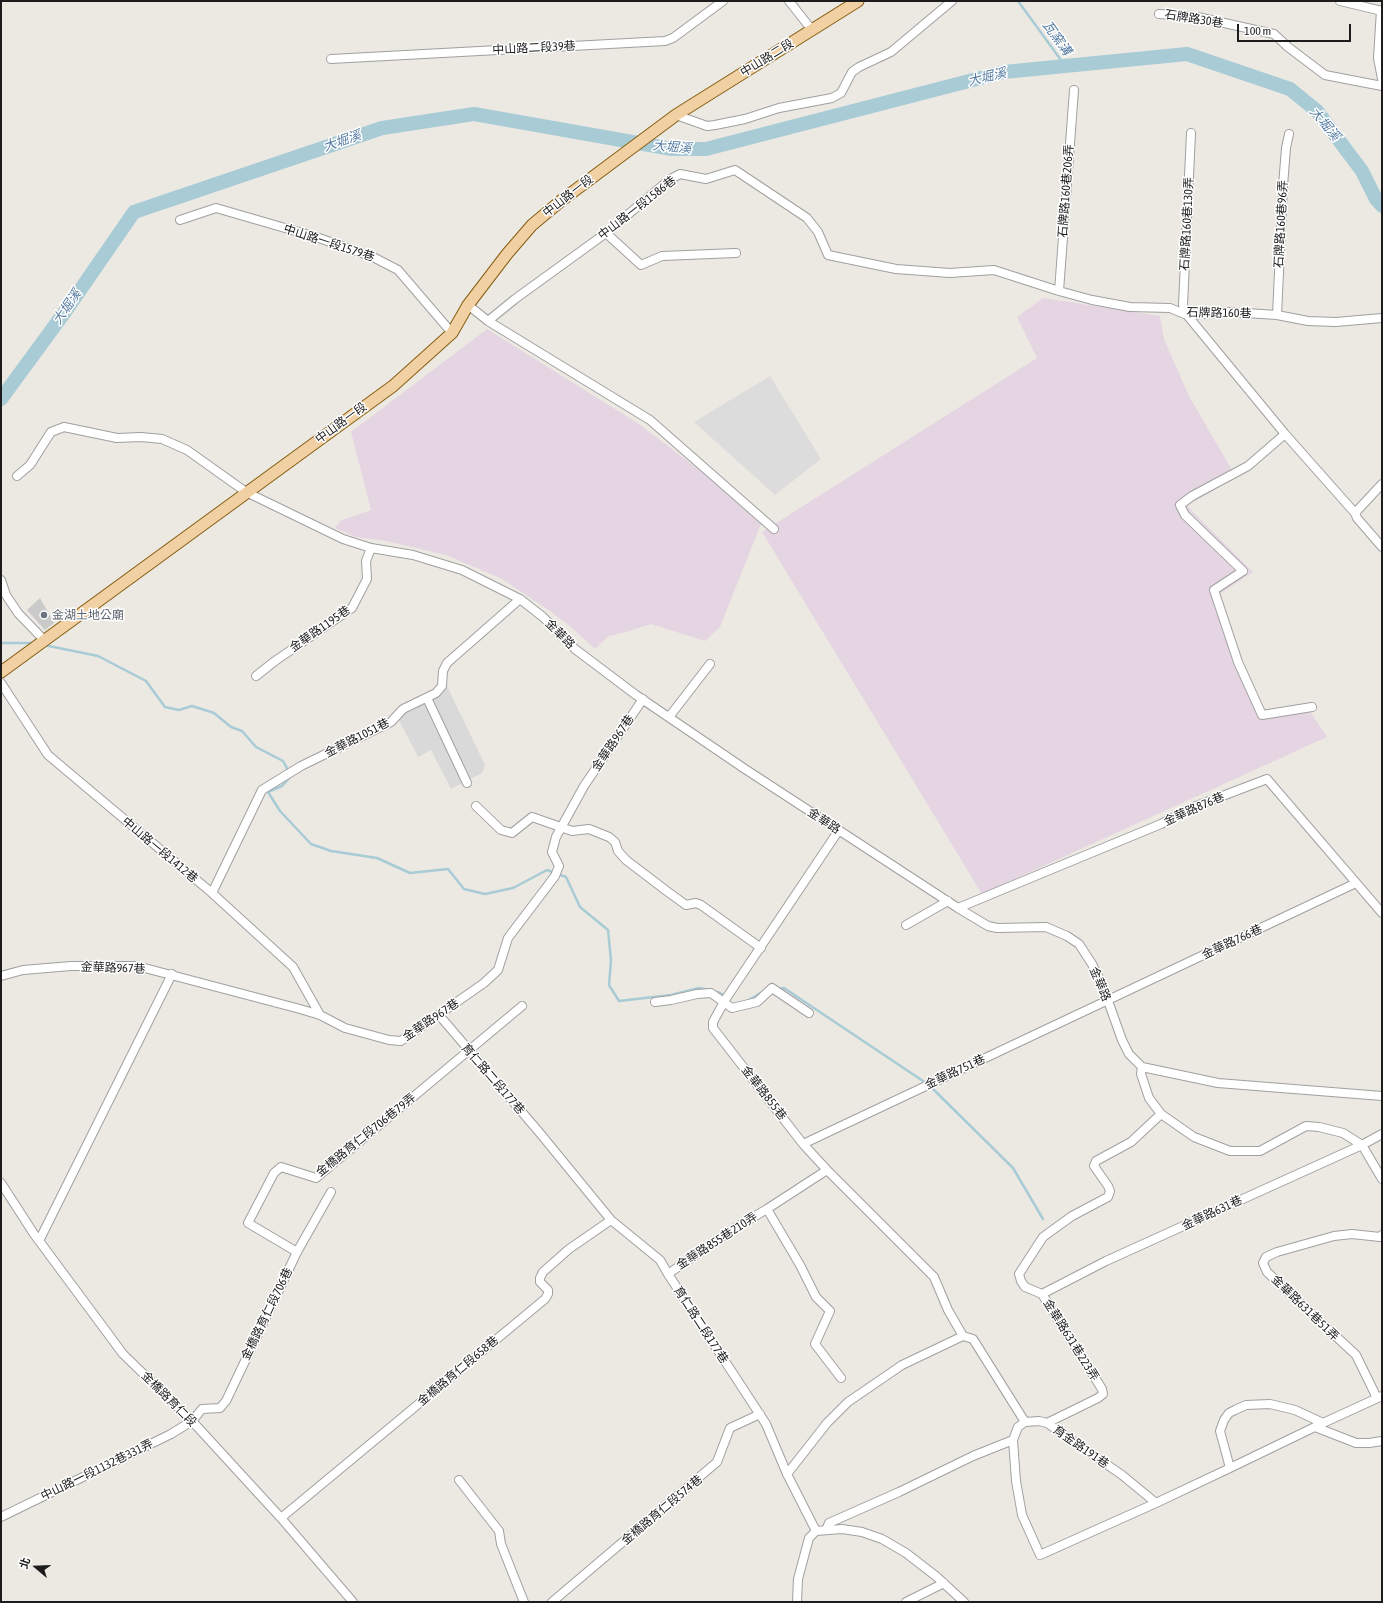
<!DOCTYPE html>
<meta charset="utf-8">
<style>
body{margin:0}
#map{position:relative;width:1383px;height:1603px;overflow:hidden;background:#ece9e3;font-family:"Asap Condensed","Noto Sans TC",sans-serif}
canvas{display:block}
.frame{position:absolute;inset:0;border:2px solid #1c1c1c;pointer-events:none}
.north{position:absolute;left:16px;top:1547px;width:40px;height:40px;-webkit-text-stroke:3px #fff;paint-order:stroke;rotate:289deg;font-size:11px;font-weight:700;line-height:16px;text-align:center;color:#1c1c1c}
.north::after{content:'';display:block;margin:auto;width:14px;height:18px;background:#1c1c1c;clip-path:polygon(50% 0,100% 100%,50% 72%,0 100%)}
.scale{position:absolute;left:1237px;top:24px;width:114px;height:18px;box-sizing:border-box;border:2px solid #1c1c1c;border-top:0;padding-left:5px;font-size:12px;line-height:14px;white-space:nowrap;color:#1c1c1c;-webkit-text-stroke:3px #fff;paint-order:stroke}
</style>
<div id="map">
<canvas width="1383" height="1603"></canvas>
<div class="frame"></div>
<div class="north">北</div>
<div class="scale">100 m</div>
</div>
<script>
const context = document.querySelector('canvas').getContext('2d');
context.lineJoin = 'round';
function fillPath(path, color) { context.fillStyle = color; context.fill(path, 'evenodd'); }
const poly = rows => new Path2D(rows.map(r => 'M' + r).join(''));
function trace(path, color, width, dash) { context.strokeStyle = color; context.lineWidth = width; context.lineCap = dash ? 'butt' : 'round'; context.setLineDash(dash || []); context.stroke(path); }
function drawText(font, color, halo, rows, align = 'center') {
  context.font = font + ' "Asap Condensed","Noto Sans TC",sans-serif'; context.lineWidth = 3; context.setLineDash([]); context.textBaseline = 'middle'; context.strokeStyle = halo; context.fillStyle = color; for (const [text, x, y, turn = 0] of rows) {
    context.save(); context.translate(x, y); context.rotate((+turn || 0) * Math.PI / 180); context.textAlign = isNaN(turn) ? turn : align; if (halo) context.strokeText(text, 0, 0); context.fillText(text, 0, 0); context.restore();
  }
}
fillPath(poly([
 [445,682,485,765,482,773,451,789,431,750,418,757,398,718]
]), '#dad9d9');
fillPath(poly([
 [1043,298,1160,316,1164,339,1189,396,1236,477,1187,506,1253,572,1220,594,1246,673,1267,713,1309,710,1327,737,982,894,762,532,1037,358,1017,317],
 [487,329,639,424,702,472,761,524,720,627,705,641,651,624,626,632,609,636,595,649,571,627,550,611,502,579,446,555,386,541,356,537,335,528,340,521,371,510,351,432]
]), '#e5d5e2');
fillPath(poly([
 [40,598,54,623,45,630,27,610]
]), '#cacaca');
fillPath(poly([
 [770,376,821,459,775,495,694,422]
]), '#dcdcdc');
trace(poly([
 [1018,1,1066,67],
 [1,643,33,643],
 [44,645,98,656,146,681,165,707,179,710,192,706,214,713,231,727,242,731,256,747,283,761,289,772],
 [291,776,282,786,268,792,280,811,311,844,331,851,377,858,410,873,448,869,464,889,485,894,513,888,547,870,566,877,580,907,608,930,611,960,609,985,619,1001,671,995,699,988,709,990],
 [778,989,784,988,926,1083],
 [713,991,720,993,725,997],
 [747,1001,764,991],
 [930,1086,1013,1168,1043,1219]
]), '#a8cbd6', 2.5);
trace(poly([
 [1,399,67,309,134,212,382,128,474,114,672,149,706,149,1004,72,1187,54,1290,89,1317,111,1362,171,1376,199,1382,206]
]), '#a8cbd6', 14);
const minor = poly([
 [789,1,812,30],
 [1340,1,1382,11],
 [1381,10,1378,58,1382,79],
 [1159,14,1197,17,1274,34,1288,47,1325,75,1382,86],
 [331,59,665,41,673,38,723,1],
 [676,115,707,126,715,125,745,119,779,108,832,98,841,93,852,72,859,67,891,52,952,1],
 [1191,133,1183,305,1187,315,1285,434,1355,513,1357,518,1382,547],
 [180,220,216,208,316,237,373,257,398,270,452,333],
 [606,233,641,265,662,256,736,253],
 [1059,291,1074,90],
 [468,305,488,321,515,299,606,233,669,180,680,174,706,179,735,170,807,218,818,232,828,255,896,269,950,273,994,270,1059,291,1092,300,1130,307,1170,308,1187,315,1231,312,1277,315,1308,321,1336,322,1382,318],
 [1277,315,1283,186,1286,148,1289,134],
 [488,321,650,420,774,529],
 [1285,434,1248,466,1192,496,1180,505,1185,515,1243,571,1214,590,1238,662,1262,715,1312,707],
 [17,476,30,465,51,432,64,427,117,438,141,437,162,439,187,450,246,492,343,539,371,548,413,555,462,570,520,599,543,617,575,649,636,695,745,769,958,908,988,926,997,928,1046,927,1067,936,1079,944,1092,964,1102,984,1122,1040,1129,1054,1142,1067,1218,1083,1382,1096],
 [1355,513,1382,484],
 [1,580,6,595,18,613,44,640],
 [256,676,275,661,352,608,367,579,366,561,371,548],
 [1,683,48,755,212,893,293,967,320,1015],
 [427,698,467,783],
 [669,717,710,664],
 [476,806,501,830,512,833,532,817,572,831,589,829,609,837,615,842,618,851,626,860,668,892,686,905,696,903,701,905,761,948],
 [839,830,725,1000,713,1022,713,1028,803,1144,827,1170,934,1277,948,1310,963,1336],
 [212,893,262,790,301,766,391,722,403,709,436,693,442,686,443,671,447,663,520,599],
 [958,908,1161,824,1191,808,1267,779,1382,913],
 [906,925,948,901],
 [1,976,23,970,71,966,137,966,300,1009,320,1015,345,1028,389,1040,401,1041,484,983,498,970,508,938,555,876,559,866,552,852,556,837,584,786,643,699],
 [655,1002,671,1000,697,994,711,993,732,1008,757,1002,772,988,809,1013],
 [439,1015,539,1132,611,1220,660,1260,668,1274,766,1424,787,1474,816,1531,842,1529,862,1532,882,1539,906,1553,937,1577,964,1602],
 [1142,1067,1141,1074,1149,1098,1161,1114,1194,1137,1230,1151,1260,1151,1306,1126,1319,1127,1343,1133,1362,1145,1382,1179],
 [803,1144,1356,883],
 [1,1183,34,1234,123,1354,192,1421,281,1518,353,1602],
 [767,1209,827,1170],
 [39,1241,172,974],
 [297,1252,248,1223,274,1173,281,1167,316,1178,522,1006],
 [668,1274,730,1231,767,1209,800,1265,816,1297,830,1311,815,1344,841,1378],
 [1042,1294,1106,1261,1362,1145,1382,1134],
 [1042,1294,1025,1287,1021,1281,1019,1274,1043,1237,1072,1216,1108,1197,1110,1191,1108,1186,1094,1166,1096,1161,1131,1142,1161,1114],
 [1042,1294,1102,1389,1103,1394,1098,1398,1047,1423],
 [1377,1398,1356,1355,1267,1272,1263,1263,1266,1257,1277,1252,1334,1236,1352,1234,1380,1237,1382,1235],
 [1315,1427,1356,1443,1369,1443,1382,1441],
 [1230,1468,1323,1423],
 [787,1474,827,1423,848,1402,902,1365,963,1336,973,1339,1025,1422],
 [459,1480,499,1531,501,1544,524,1602],
 [1156,1503,1122,1475,1047,1423,1039,1421,1025,1422,1018,1427,1013,1440,1016,1481,1022,1515,1040,1555,1156,1503,1230,1468,1220,1431,1224,1420,1229,1413,1235,1410,1246,1405,1270,1404,1295,1410,1323,1423,1382,1396],
 [1,1517,171,1434,192,1421,202,1409,220,1408,226,1401,297,1252,331,1192],
 [281,1518,545,1299,548,1294,548,1290,540,1282,540,1278,543,1272,569,1249,611,1220],
 [826,1530,829,1523,899,1492,973,1456,1013,1440],
 [552,1602,717,1462,730,1428,760,1414],
 [797,1602,798,1579,809,1538,816,1531],
 [906,1602,944,1583]
]);
const major = poly([
 [1,672,393,386,452,333,468,305,507,254,532,225,562,200,676,115,858,1]
]);
trace(minor, '#a0a0a0', 10);
trace(major, '#855e10', 13);
trace(minor, '#fff', 8);
trace(major, '#f1d0a3', 11);
for (const [x, y, r, color] of [
 [44,615,4,"#6b7280"]
]) { const dot = new Path2D(); dot.arc(x, y, r, 0, 2 * Math.PI); context.fillStyle = color; context.fill(dot); trace(dot, '#fff', 1.5); }
drawText('12px', '#1c1c1c', '#fff', [
 ["石牌路30巷",1194,19,9],
 ["中山路二段39巷",534,48,-3],
 ["中山路二段",767,58,-32],
 ["石牌路160巷206弄",1066,191,-86],
 ["中山路一段",568,196,-38],
 ["中山路一段1586巷",637,208,-38],
 ["石牌路160巷130弄",1187,224,-87],
 ["石牌路160巷96弄",1281,224,-87],
 ["中山路一段1579巷",329,243,18],
 ["石牌路160巷",1219,313,1],
 ["中山路一段",341,423,-36],
 ["金華路1195巷",320,629,-35],
 ["金華路",560,634,45],
 ["金華路1051巷",357,738,-27],
 ["金華路967巷",613,743,-56],
 ["金華路876巷",1194,809,-24],
 ["金華路",824,821,33],
 ["中山路一段1412巷",160,850,40],
 ["金華路766巷",1232,942,-25],
 ["金華路967巷",113,968,2],
 ["金華路",1100,984,67],
 ["金華路967巷",431,1020,-34],
 ["金華路751巷",955,1072,-25],
 ["育仁路二段177巷",493,1079,49],
 ["金華路855巷",764,1093,52],
 ["金橋路育仁段706巷79弄",366,1135,-39],
 ["金華路631巷",1212,1213,-25],
 ["金華路855巷210弄",717,1241,-33],
 ["金華路631巷51弄",1305,1308,44],
 ["金橋路育仁段706巷",267,1314,-64],
 ["育仁路二段177巷",701,1325,57],
 ["金華路631巷223弄",1071,1340,58],
 ["金橋路育仁段658巷",458,1371,-40],
 ["金橋路育仁段",169,1399,45],
 ["育金路191巷",1081,1447,35],
 ["中山路一段1132巷331弄",97,1470,-26],
 ["金橋路育仁段574巷",662,1510,-40]
]);
drawText('12px', '#5b616d', '#fff', [
 ["金湖土地公廟",52,615]
], 'left');
drawText('italic 13px', '#537aa1', '#fff', [
 ["瓦窯溝",1057,38,54],
 ["大堀溪",987,77,-13],
 ["大堀溪",1325,124,50],
 ["大堀溪",342,141,-19],
 ["大堀溪",672,147,5],
 ["大堀溪",67,307,-55]
]);
</script>
